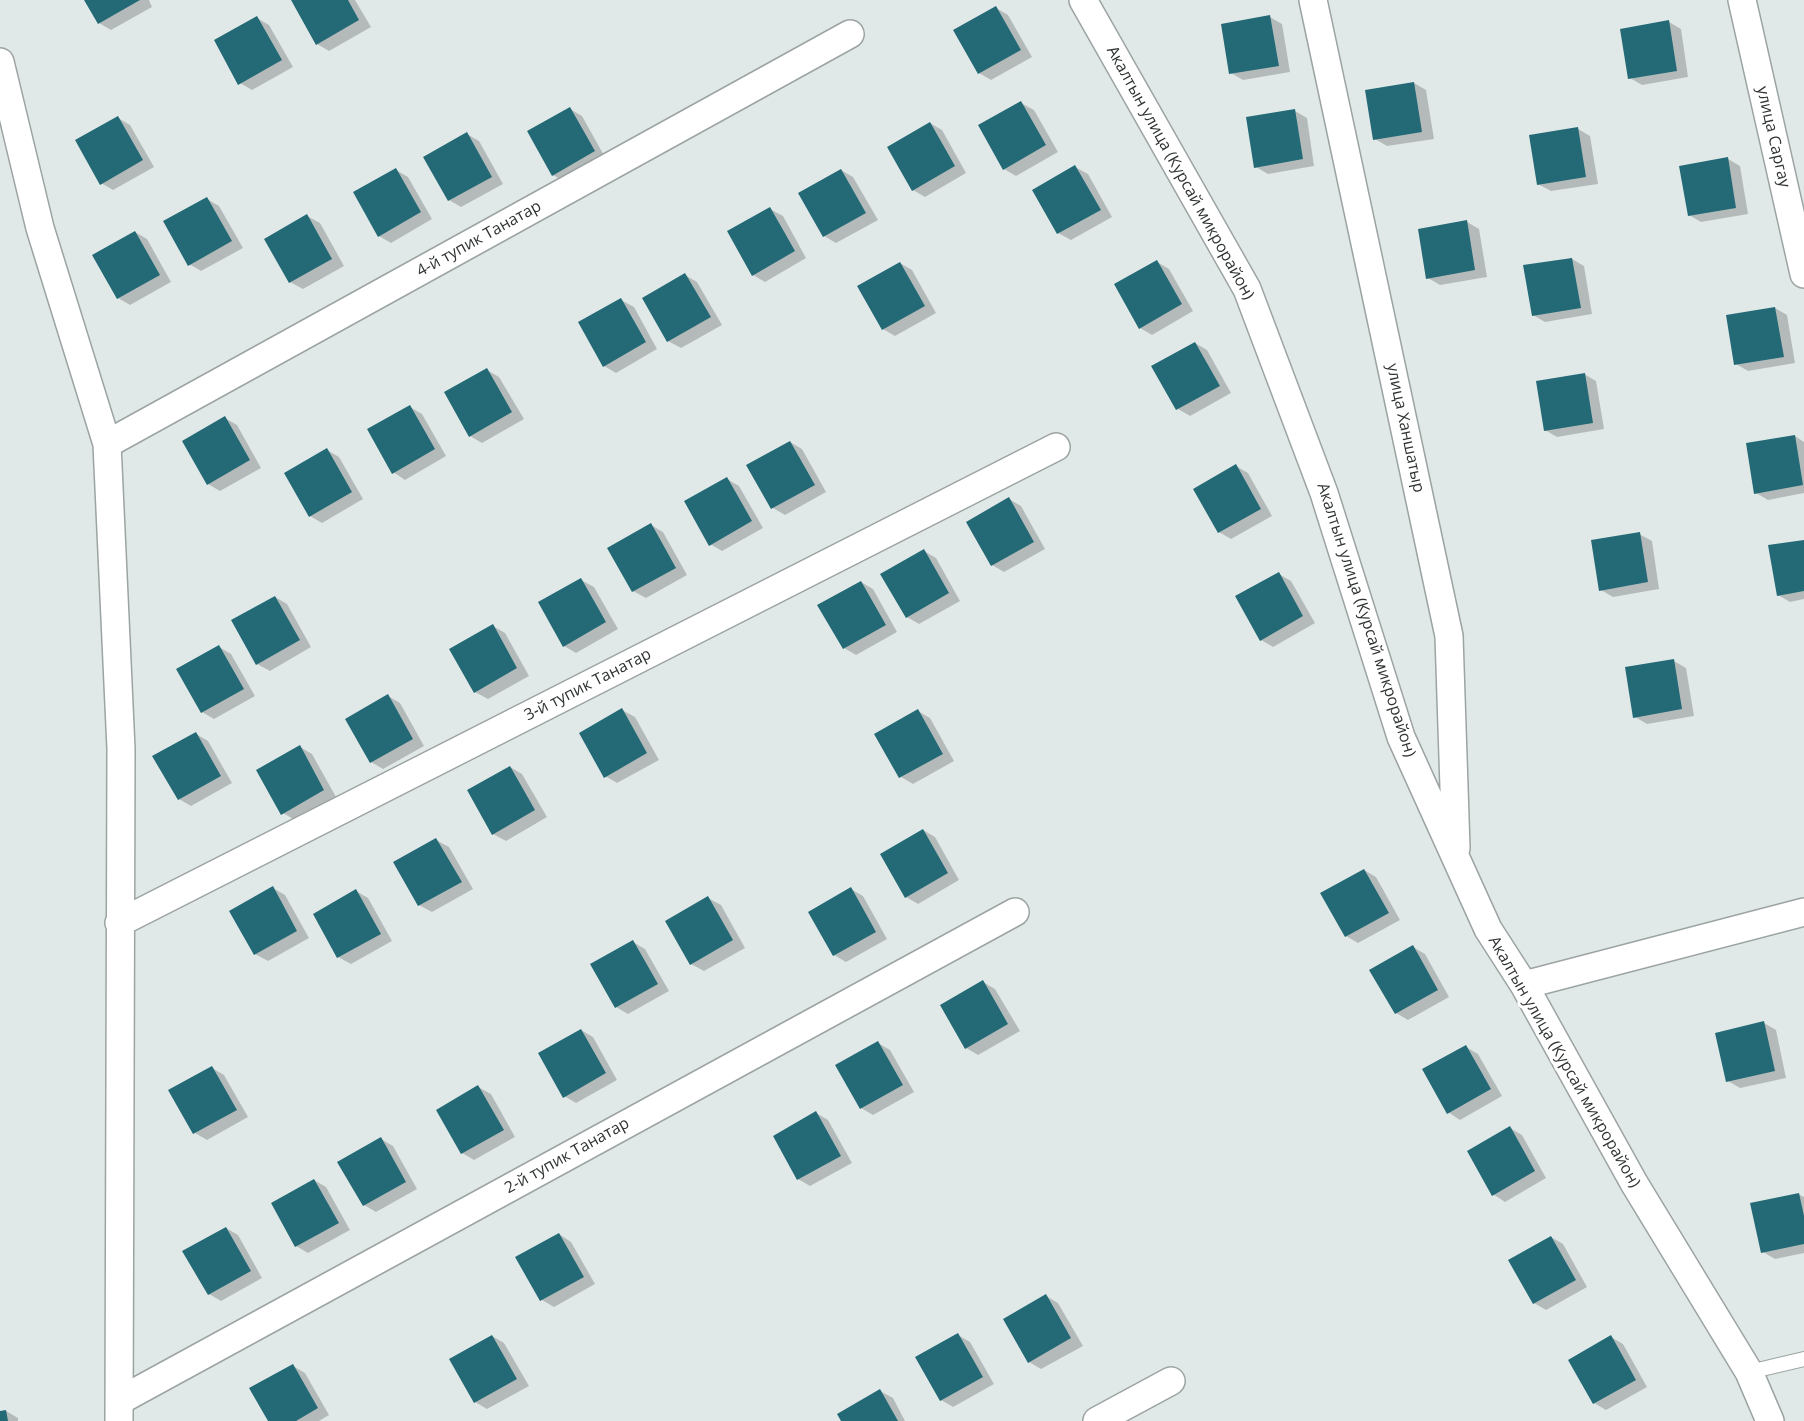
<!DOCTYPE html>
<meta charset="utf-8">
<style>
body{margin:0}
canvas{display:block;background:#e1e9e8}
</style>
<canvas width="1804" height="1421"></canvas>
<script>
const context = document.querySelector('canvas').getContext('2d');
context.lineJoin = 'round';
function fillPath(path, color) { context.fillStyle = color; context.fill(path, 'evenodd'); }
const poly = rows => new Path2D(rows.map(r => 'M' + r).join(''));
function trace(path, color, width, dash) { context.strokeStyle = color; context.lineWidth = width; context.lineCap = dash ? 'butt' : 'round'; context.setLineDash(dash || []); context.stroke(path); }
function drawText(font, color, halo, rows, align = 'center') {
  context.font = font + ' "Open Sans",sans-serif'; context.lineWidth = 6; context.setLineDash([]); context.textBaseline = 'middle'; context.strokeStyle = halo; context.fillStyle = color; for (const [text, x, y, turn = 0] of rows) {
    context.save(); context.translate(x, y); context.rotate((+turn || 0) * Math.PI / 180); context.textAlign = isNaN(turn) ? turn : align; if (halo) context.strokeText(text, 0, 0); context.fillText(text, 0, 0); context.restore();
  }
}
fillPath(poly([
 [86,0,149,0,152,7,111,30,99,23],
 [295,0,355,0,371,27,329,51,317,44],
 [996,8,1008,15,1032,57,991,80,979,73],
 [1270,17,1282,24,1290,72,1243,80,1231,73],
 [257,18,269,25,293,67,252,90,240,83],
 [1669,22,1681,29,1688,77,1642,85,1630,78],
 [1414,83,1426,90,1434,139,1387,146,1375,139],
 [1021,103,1034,110,1058,152,1016,176,1004,169],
 [570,109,582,116,606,159,565,182,553,175],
 [1295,111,1307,118,1314,166,1268,174,1256,167],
 [118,118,130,125,154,167,113,190,101,183],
 [930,123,942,130,966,173,925,197,913,190],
 [1578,129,1590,136,1598,184,1551,191,1538,184],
 [467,134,479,141,503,184,461,207,449,200],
 [1728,159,1740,166,1748,214,1701,222,1689,215],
 [1075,167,1088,174,1112,217,1071,240,1058,233],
 [396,170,408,177,432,219,391,243,379,236],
 [841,170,853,177,878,220,836,243,824,236],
 [207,199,219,206,243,248,201,271,189,264],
 [770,209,783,216,806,258,765,282,753,275],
 [307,216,320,223,344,266,303,289,290,282],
 [1467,222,1479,229,1487,277,1440,285,1428,278],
 [135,232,147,239,171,282,130,305,118,298],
 [1572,259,1584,266,1592,314,1545,322,1533,315],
 [1157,262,1169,269,1193,311,1152,335,1140,328],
 [900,263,912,270,936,313,895,336,883,329],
 [685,275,697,282,722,325,681,348,668,341],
 [621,300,634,307,657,349,616,373,604,366],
 [1775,308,1787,315,1795,363,1748,371,1736,364],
 [1195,343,1207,350,1231,393,1190,416,1178,409],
 [487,370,499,377,524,419,482,443,470,436],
 [1584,374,1596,381,1604,429,1557,437,1545,430],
 [410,407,422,414,446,456,405,480,393,472],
 [225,418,237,425,261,468,220,491,208,484],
 [1795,436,1804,442,1804,493,1768,500,1756,493],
 [790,442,802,449,826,492,785,515,773,508,748,466],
 [327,450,339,457,363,499,322,523,310,516],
 [1236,466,1248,473,1272,516,1231,539,1219,532],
 [727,479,739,486,763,528,722,551,710,544],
 [1009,499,1021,506,1045,549,1004,572,992,565],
 [651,525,663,532,687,575,646,598,633,591],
 [1639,534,1652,541,1659,589,1613,597,1601,590],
 [1804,541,1804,599,1790,602,1778,595],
 [924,551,936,558,960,601,919,624,907,617],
 [1279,574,1291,581,1315,623,1273,647,1261,640],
 [581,580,594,587,618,629,576,653,564,646],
 [861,582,873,589,897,632,856,655,844,648],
 [275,597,287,604,311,647,270,671,257,664],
 [493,626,505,633,529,676,488,699,475,692,451,649],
 [219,647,231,654,255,696,214,719,202,712],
 [1674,661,1686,668,1694,716,1647,724,1635,717],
 [388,696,400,703,424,746,383,769,371,762],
 [622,710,635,717,659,760,617,783,605,776],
 [918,711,930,718,954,761,913,784,901,777],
 [196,734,208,741,232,783,191,806,179,799],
 [300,747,312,754,336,797,295,820,283,813],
 [510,767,522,774,547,817,506,841,493,834],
 [923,830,935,837,959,880,918,904,906,897],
 [436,840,449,847,473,889,432,912,419,905,395,863],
 [1364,870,1376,877,1400,920,1358,943,1346,936],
 [273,888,285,895,309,938,268,961,255,954],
 [851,889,863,896,887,939,846,962,834,955],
 [356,891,368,898,392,941,351,964,338,957],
 [708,898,721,905,745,948,704,971,691,964],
 [633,942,645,949,669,991,628,1014,616,1007],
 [1413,947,1425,954,1449,997,1408,1020,1396,1013],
 [983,982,995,989,1020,1031,978,1055,966,1048],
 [1764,1023,1776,1030,1786,1078,1740,1088,1728,1081],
 [581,1030,593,1037,617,1080,576,1103,564,1096],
 [878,1043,890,1050,914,1092,873,1115,861,1108],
 [1466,1047,1478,1054,1502,1096,1460,1120,1448,1112],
 [212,1068,224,1075,248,1117,207,1140,195,1133,170,1091],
 [478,1087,491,1094,515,1137,474,1160,462,1153],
 [816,1113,828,1120,852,1163,810,1186,798,1179],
 [1510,1128,1522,1135,1546,1178,1505,1202,1493,1194],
 [381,1139,393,1146,417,1189,376,1212,364,1205],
 [314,1180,326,1187,350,1230,308,1253,296,1246],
 [1798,1194,1804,1197,1804,1253,1775,1259,1763,1252],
 [226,1228,238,1235,262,1278,221,1301,209,1294],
 [559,1234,571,1242,595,1284,554,1307,542,1300,517,1258],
 [1551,1237,1563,1244,1587,1287,1546,1310,1534,1303],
 [1046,1296,1058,1303,1083,1346,1041,1369,1029,1362],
 [958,1335,970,1342,994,1384,953,1407,941,1400],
 [492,1336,504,1343,529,1386,487,1409,475,1402],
 [1611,1337,1623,1344,1647,1387,1606,1410,1594,1403],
 [293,1366,305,1373,329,1415,319,1421,270,1421],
 [880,1391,893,1398,905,1421,843,1421],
 [6,1411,18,1418,18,1421,0,1421,0,1412]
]), '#0003');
fillPath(poly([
 [84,0,140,0,98,24],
 [291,0,348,0,359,20,316,45],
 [996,6,1021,50,978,74,953,30],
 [1270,15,1279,66,1229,74,1221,24],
 [257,16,282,60,238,85,214,40],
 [1669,20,1677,71,1628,79,1620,29],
 [1414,82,1422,132,1373,140,1365,90],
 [1021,101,1046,145,1003,170,978,125],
 [570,107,595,151,552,176,527,131],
 [1295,109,1303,159,1254,168,1246,117],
 [118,116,143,160,100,185,75,140],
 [930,122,955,166,912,191,887,147],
 [1578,127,1586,177,1537,185,1529,135],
 [467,132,492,177,448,201,423,157],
 [1728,157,1736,208,1688,216,1679,166],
 [1075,165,1101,210,1057,234,1032,190],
 [396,168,421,212,378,237,353,192],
 [841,169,866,213,823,237,798,193],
 [207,197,232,241,188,266,163,221],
 [770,207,795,251,752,276,727,231],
 [307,214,332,259,289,283,264,239],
 [1467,220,1475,270,1426,279,1418,229],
 [135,231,160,275,117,299,92,255],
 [1572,258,1581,308,1532,316,1523,265],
 [1157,260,1182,304,1139,329,1114,284],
 [900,262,925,306,882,330,857,286],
 [685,273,711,317,667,342,642,298],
 [621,298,646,342,603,367,578,322],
 [1775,307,1784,357,1734,365,1726,315],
 [1195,342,1220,386,1176,410,1151,366],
 [487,368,512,412,469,437,444,392],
 [1585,373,1593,423,1544,431,1536,381],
 [410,405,435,449,392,474,367,429],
 [225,416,250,460,207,485,182,441],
 [1795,435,1803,485,1754,494,1746,443],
 [790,441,815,485,771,509,746,465],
 [327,448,352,492,309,517,284,473],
 [1236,464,1261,509,1218,533,1193,489],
 [727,477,752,521,709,546,684,501],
 [1009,497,1034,542,991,566,966,522],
 [651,523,676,568,632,592,607,548],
 [1640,532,1648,582,1599,591,1591,540],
 [1804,540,1804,591,1777,596,1768,545],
 [924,549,949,593,906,618,880,574],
 [1279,572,1303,616,1260,641,1235,596],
 [581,578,606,622,563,647,538,602],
 [861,581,886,625,843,649,817,605],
 [275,596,300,640,256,665,231,620],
 [493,624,517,668,474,693,449,649],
 [219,645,244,689,201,713,176,669],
 [1674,659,1682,709,1633,718,1625,667],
 [388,694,413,739,370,763,345,719],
 [622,708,647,753,604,778,579,733],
 [918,709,943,754,899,778,874,734],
 [196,732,221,776,178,800,152,756],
 [300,745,324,790,281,815,256,770],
 [510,766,535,810,492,835,467,790],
 [923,829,948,873,905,898,880,854],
 [436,838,462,882,418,906,393,862],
 [1364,869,1389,913,1345,937,1320,893],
 [273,886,297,931,254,955,229,911],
 [851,887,876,932,833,956,808,912],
 [356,889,381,934,337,958,313,914],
 [708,896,733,940,690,965,665,921],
 [633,940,658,984,615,1008,590,964],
 [1413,945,1438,990,1395,1014,1369,970],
 [983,980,1008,1024,965,1049,940,1005],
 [1764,1021,1775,1071,1726,1082,1715,1033],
 [581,1029,606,1073,563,1098,538,1053],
 [878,1041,903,1085,860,1109,835,1065],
 [1466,1045,1491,1089,1447,1114,1422,1069],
 [212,1066,237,1110,193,1134,168,1090],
 [478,1085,504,1130,461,1154,436,1110],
 [816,1111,841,1156,797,1180,773,1136],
 [1510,1126,1535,1171,1492,1196,1467,1151],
 [381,1137,406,1182,363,1206,337,1162],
 [314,1179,339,1223,295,1247,271,1203],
 [1799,1193,1804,1216,1804,1244,1761,1253,1750,1203],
 [226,1227,251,1271,208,1295,182,1251],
 [559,1233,584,1277,540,1301,515,1257],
 [1551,1236,1576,1280,1533,1304,1508,1260],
 [1046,1294,1071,1338,1028,1363,1003,1319],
 [958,1333,983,1377,940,1401,915,1357],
 [492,1335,517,1379,474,1403,449,1359],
 [1611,1335,1636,1380,1593,1404,1568,1360],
 [293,1364,318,1408,296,1421,268,1421,249,1388],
 [880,1389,898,1421,841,1421,837,1414],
 [6,1410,8,1421,0,1421,0,1411]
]), '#236a76');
const service = poly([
 [1749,1372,1804,1359]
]);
const minor = poly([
 [1083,0,1247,289,1324,493,1401,737,1488,929,1524,985,1634,1183,1749,1372,1770,1421],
 [1313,0,1449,636,1456,848],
 [1742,0,1804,274],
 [0,62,40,228,107,444,121,749,119,1421],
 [107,444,850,34],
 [119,923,1056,447],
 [1524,985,1804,912],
 [119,1401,1015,912],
 [1097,1421,1171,1381]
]);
trace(service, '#9ca4a3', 16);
trace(minor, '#9ca4a3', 30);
trace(service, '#fff', 14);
trace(minor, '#fff', 27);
drawText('16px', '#303333', '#fff', [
 ["улица Саргау",1773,137,77],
 ["Акалтын улица (Курсай микрорайон)",1180,173,61],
 ["4-й тупик Танатар",479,239,-29],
 ["улица Ханшатыр",1405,428,78],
 ["Акалтын улица (Курсай микрорайон)",1366,620,72],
 ["3-й тупик Танатар",588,685,-27],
 ["Акалтын улица (Курсай микрорайон)",1564,1062,60],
 ["2-й тупик Танатар",567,1156,-29]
]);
</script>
